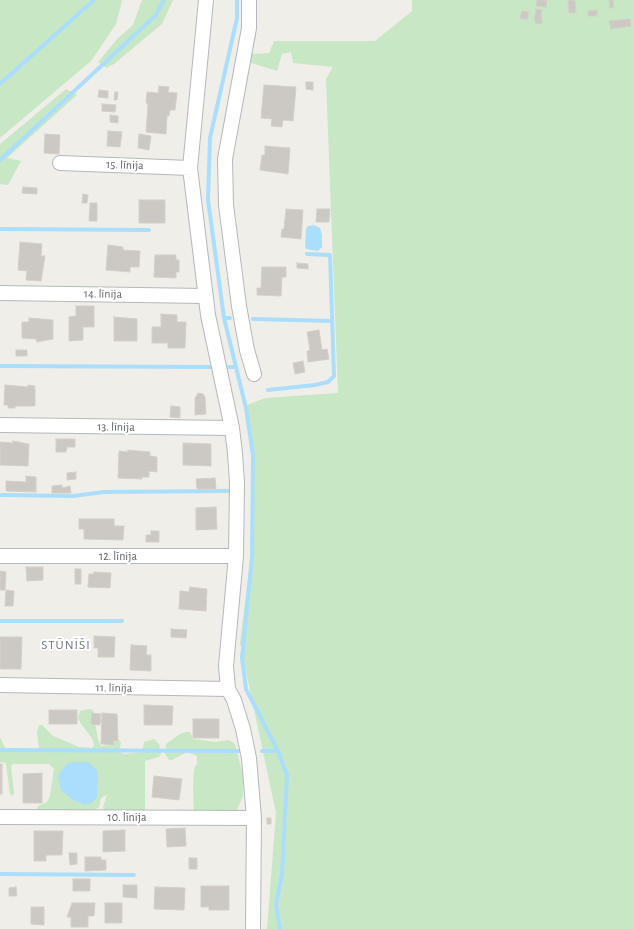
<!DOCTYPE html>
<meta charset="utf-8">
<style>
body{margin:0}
canvas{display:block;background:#f0eee8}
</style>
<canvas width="634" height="929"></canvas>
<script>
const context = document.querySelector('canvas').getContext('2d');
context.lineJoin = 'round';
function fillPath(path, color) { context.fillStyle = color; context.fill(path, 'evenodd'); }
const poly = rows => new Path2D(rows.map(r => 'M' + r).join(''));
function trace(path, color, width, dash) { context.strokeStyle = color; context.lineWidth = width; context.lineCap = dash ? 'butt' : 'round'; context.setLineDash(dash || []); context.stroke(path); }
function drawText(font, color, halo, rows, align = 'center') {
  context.font = font + ' "Alegreya Sans",sans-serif'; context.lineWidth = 4; context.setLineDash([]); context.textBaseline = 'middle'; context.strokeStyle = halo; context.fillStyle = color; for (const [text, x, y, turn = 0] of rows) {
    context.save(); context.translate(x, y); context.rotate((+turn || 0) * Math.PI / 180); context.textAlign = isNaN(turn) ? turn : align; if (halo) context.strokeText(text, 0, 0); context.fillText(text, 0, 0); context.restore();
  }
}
fillPath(poly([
 [0,0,122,0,116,24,91,61,0,138],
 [142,0,173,0,162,24,114,64,106,68,98,62,118,38,133,25],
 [412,0,634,0,634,929,267,929,276,813,240,643,253,538,251,453,245,406,265,398,338,393,326,79,333,67,293,63,291,52,282,54,277,71,248,62,251,54,269,53,274,41,375,41,412,11],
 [66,89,77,95,7,158,21,161,8,185,0,184,0,144],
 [90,709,93,710,98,740,101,746,112,745,118,740,121,742,119,752,125,754,142,752,144,742,154,739,159,744,161,754,159,757,145,761,145,809,142,811,104,811,103,807,107,795,101,798,99,807,90,813,44,812,37,809,38,806,47,802,50,796,54,769,49,764,13,764,11,766,14,793,13,796,10,794,6,763,0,762,0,737,4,746,9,751,39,749,37,732,39,725,42,725,53,736,79,747,92,748,94,745,92,738,81,724,78,718,80,711],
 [186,732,190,732,193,739,215,742,229,740,235,744,243,775,243,796,237,810,231,814,196,813,194,810,193,790,194,769,197,763,197,756,187,752,172,760,169,760,165,754,166,744,180,734]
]), '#c7e7c5');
fillPath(poly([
 [314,225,320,228,322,235,322,247,318,251,306,249,305,247,306,229,308,226],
 [74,762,88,762,98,771,97,797,92,803,85,805,73,800,61,790,58,775,67,764]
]), '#abdefd');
trace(poly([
 [237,0,237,18,210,138,208,200,224,318,246,408,253,455,252,557,242,658,246,689,278,751,287,775,282,874,276,904,280,929],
 [0,84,94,0],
 [0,160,155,16,164,0],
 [0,229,149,230],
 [224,318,230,318],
 [253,319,332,321],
 [0,366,210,367],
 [229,367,236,367],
 [268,390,315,385,328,382,334,376,330,255,307,254],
 [0,495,73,496,104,492,228,491],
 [0,621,122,621],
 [0,750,240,751],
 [262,751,278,751],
 [0,874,134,875]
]), '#abdefd', 4);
const building = poly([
 [537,0,547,0,546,7,536,6,537,0],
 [568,0,575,0,576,13,569,13,568,0],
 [609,0,613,0,614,8,610,8,609,0],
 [536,9,542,10,541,16,542,23,536,24,534,17,537,16,535,16,536,9],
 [597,10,597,16,588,16,588,11,597,10],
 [522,11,529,12,527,20,520,18,522,11],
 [630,19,631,26,611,29,609,21,630,19],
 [306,82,313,82,313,90,306,89,306,82],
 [264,85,296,87,293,121,283,120,282,127,271,126,272,119,261,118,264,85],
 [159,86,169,87,168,92,177,93,175,110,170,110,169,116,167,116,166,134,146,132,148,104,146,103,147,92,158,93,159,86],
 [99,90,108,91,108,98,98,97,99,90],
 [115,92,118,92,117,100,114,100,115,92],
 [102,104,116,105,115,112,102,111,102,104],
 [110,115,118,116,118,123,110,122,110,115],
 [108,131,122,132,120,147,107,146,108,131],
 [45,134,60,135,59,154,44,153,45,134],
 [139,134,151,136,149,150,138,148,139,134],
 [265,146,290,148,288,174,260,170,262,155,265,155,265,146],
 [23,187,37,188,37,194,22,193,23,187],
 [83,194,88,195,87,203,82,203,83,194],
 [139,200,165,200,165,223,139,223,139,200],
 [90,203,97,203,97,221,89,221,90,203],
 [286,209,303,210,301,239,281,237,282,229,284,229,286,209],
 [317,209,330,209,329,222,316,222,317,209],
 [20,242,42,244,41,256,45,256,41,281,26,280,27,271,18,270,20,242],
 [108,245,123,247,123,250,140,251,139,267,130,267,130,272,106,270,108,245],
 [155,255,176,255,176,260,179,260,179,272,176,272,176,278,154,277,155,255],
 [297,263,308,264,308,269,297,268,297,263],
 [262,267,286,267,286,277,282,277,281,296,257,295,257,288,261,288,262,267],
 [76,306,94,306,94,327,83,327,83,340,69,341,69,317,76,316,76,306],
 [161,314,177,315,177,322,186,322,185,348,168,348,168,343,152,343,152,327,161,327,161,314],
 [114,317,137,319,137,341,114,341,114,317],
 [29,318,53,320,53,339,37,342,36,339,22,338,22,322,29,322,29,318],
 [319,330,322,350,327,349,329,359,308,362,307,351,310,350,307,332,319,330],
 [16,350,27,350,27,356,16,356,16,350],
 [303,361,305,372,295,374,293,363,303,361],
 [5,385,28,387,28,385,35,386,35,406,15,406,15,408,8,408,8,405,4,405,5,385],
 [198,393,203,394,205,397,206,414,195,415,195,398,198,393],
 [171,406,180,407,180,418,170,417,171,406],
 [56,439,75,439,75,447,67,447,66,452,56,452,56,439],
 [13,441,29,444,28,466,0,465,0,442,13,443,13,441],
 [183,443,211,444,211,466,183,465,183,443],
 [128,450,150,452,150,456,157,457,157,472,149,471,149,477,142,477,142,479,118,478,119,451,128,452,128,450],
 [76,472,76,479,67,480,67,473,76,472],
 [26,476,36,477,36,492,6,491,6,481,26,482,26,476],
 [215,478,216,489,197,489,196,479,215,478],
 [62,485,62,488,70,486,71,493,52,493,52,486,62,485],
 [216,507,217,529,196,530,196,508,216,507],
 [79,519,114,519,114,526,124,526,123,540,84,539,84,529,79,529,79,519],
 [151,531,159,531,159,542,146,542,146,535,151,535,151,531],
 [26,567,43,567,43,580,27,581,26,567],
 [75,569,81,569,81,584,75,584,75,569],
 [0,571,6,572,5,590,0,590,0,571],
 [94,572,111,573,110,588,88,587,89,574,94,574,94,572],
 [190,587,207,589,206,611,179,609,180,591,189,592,190,587],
 [6,590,14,591,13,606,5,606,6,590],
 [171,629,187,630,186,638,171,637,171,629],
 [94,636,115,637,114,657,98,657,98,648,94,648,94,636],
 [0,637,22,637,21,669,0,669,0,637],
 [131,645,147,646,146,655,151,655,151,671,130,670,131,645],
 [144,705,173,706,172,725,144,725,144,705],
 [49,710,77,710,77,724,49,724,49,710],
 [92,713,101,714,100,725,91,724,92,713],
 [102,713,117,714,118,741,114,741,114,745,101,744,102,713],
 [193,719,219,719,219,738,193,738,193,719],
 [0,764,2,764,2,794,0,794,0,764],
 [42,773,42,803,23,803,23,774,42,773],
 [154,776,182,779,179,800,152,797,154,776],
 [267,818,271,818,271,824,267,824,267,818],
 [185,828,186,846,167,847,166,829,185,828],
 [125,830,125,851,103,852,103,831,125,830],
 [34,831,63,831,62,855,46,855,46,861,34,861,34,831],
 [69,853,77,853,77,864,70,865,69,853],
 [85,857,101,857,101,860,106,860,106,870,85,871,85,857],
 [189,858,197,858,197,869,189,869,189,858],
 [73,879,90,879,90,891,73,891,73,879],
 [123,885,137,885,137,898,123,897,123,885],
 [201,886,229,886,229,910,209,910,209,907,201,907,201,886],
 [16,887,17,896,9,896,9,888,16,887],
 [155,887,185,888,184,910,154,909,155,887],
 [72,903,95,903,94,916,88,916,88,927,71,927,71,917,67,917,72,903],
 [105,903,122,903,122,923,105,923,105,903],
 [31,907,44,907,44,925,31,924,31,907]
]);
fillPath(building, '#ccc9c4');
trace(building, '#d5d0c6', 1);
const street = poly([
 [206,0,190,168,208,315,232,428,235,453,237,483,236,556,226,666,228,689,234,700,243,729,249,758,254,818,253,929],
 [249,0,249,28,225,159,226,205,239,306,247,350,254,374],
 [60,163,190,168],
 [0,293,206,296],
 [0,425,232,428],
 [0,556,236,556],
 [0,685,228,689],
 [0,817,254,818]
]);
trace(street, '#b5b8bb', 16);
trace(street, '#fff', 14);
drawText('12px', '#5f6367', '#fff', [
 ["15. līnija",125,165,2],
 ["14. līnija",103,294,1],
 ["13. līnija",116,427,1],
 ["12. līnija",118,556],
 ["11. līnija",114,688,1],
 ["10. līnija",127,817]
]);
context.letterSpacing = '1px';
drawText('13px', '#707579', '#fff', [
 ["STŪNĪŠI",66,645]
]);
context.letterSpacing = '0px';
</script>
